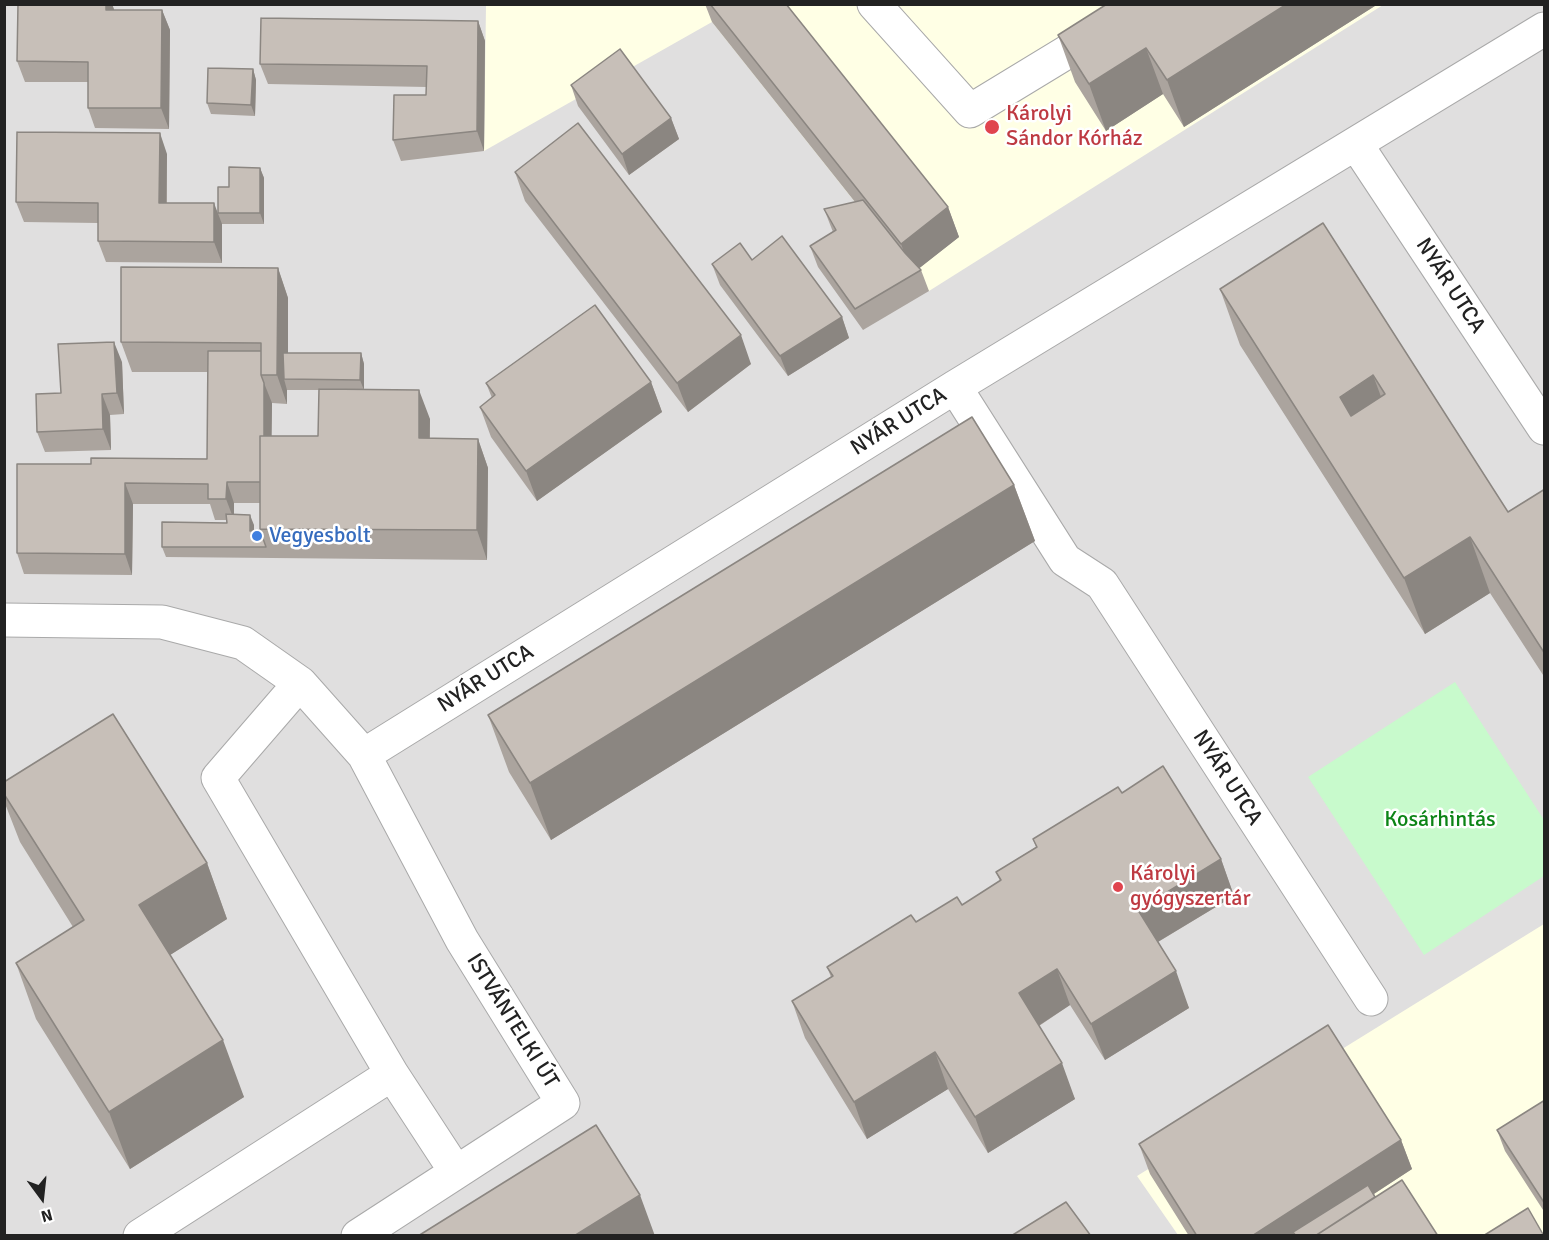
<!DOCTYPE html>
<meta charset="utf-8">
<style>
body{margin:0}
#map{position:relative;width:1549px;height:1240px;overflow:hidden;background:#f2efe9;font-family:Signika,sans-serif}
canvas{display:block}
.frame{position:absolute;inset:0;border:6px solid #222;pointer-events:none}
.north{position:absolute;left:12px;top:1168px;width:60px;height:60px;-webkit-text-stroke:4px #fff;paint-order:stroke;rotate:165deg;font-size:16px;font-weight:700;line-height:24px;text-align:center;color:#222}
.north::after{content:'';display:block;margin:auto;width:21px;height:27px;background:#222;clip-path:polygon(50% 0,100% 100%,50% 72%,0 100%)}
</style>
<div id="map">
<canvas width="1549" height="1240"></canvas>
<div class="frame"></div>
<div class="north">N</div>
</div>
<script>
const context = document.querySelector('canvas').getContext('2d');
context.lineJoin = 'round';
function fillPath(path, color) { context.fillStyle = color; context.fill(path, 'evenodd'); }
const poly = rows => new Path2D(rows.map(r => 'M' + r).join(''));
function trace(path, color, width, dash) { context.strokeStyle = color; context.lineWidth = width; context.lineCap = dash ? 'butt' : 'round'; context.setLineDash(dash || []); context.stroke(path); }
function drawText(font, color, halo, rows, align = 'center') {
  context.font = font + ' Signika,sans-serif'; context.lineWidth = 5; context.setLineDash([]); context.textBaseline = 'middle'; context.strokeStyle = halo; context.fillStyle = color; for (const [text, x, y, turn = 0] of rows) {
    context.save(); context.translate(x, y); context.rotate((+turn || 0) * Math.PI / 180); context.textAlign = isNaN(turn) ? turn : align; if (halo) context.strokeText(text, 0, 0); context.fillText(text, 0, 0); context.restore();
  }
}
fillPath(poly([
 [5,5,1544,5,1544,1235,5,1235]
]), '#e0dfdf');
fillPath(poly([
 [486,5,1383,5,929,291,912,274,712,22,484,151],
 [1544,924,1544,1235,1178,1235,1137,1176]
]), '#ffffe5');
fillPath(poly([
 [1455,682,1544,820,1544,876,1424,955,1308,777]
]), '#c8facc');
const minor = poly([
 [874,4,970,111,1146,4],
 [1356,144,1544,428],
 [955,387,1065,560,1102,584,1371,999],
 [4,620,162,622,243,643,300,683,364,755,955,387,1544,29],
 [392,1074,456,1172],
 [140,1236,392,1074,218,778,300,683],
 [358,1236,563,1103,462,940,364,755]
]);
trace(minor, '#a9a9a9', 35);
trace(minor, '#fff', 33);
fillPath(poly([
 [705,4,786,4,948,207,959,237,919,268,921,270,929,291,863,330,818,267,810,246,833,232,824,209,855,202,712,22],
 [1378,4,1184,127,1163,94,1106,131,1075,82,1058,35],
 [114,10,162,10,170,30,169,129,95,128,88,108,88,82,25,82,17,61],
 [478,21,485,41,484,151,401,161,393,140,426,95,427,87,268,84,260,64],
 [253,69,256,80,255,116,211,114,207,103],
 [571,85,671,118,679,139,629,175,578,106],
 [167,154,167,203,218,213,229,187,260,168,264,178,264,224,222,224,222,263,106,262,98,241,98,223,24,222,16,202],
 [515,172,751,364,688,412,525,201],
 [1323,223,1508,512,1545,489,1545,678,1490,593,1425,634,1240,345,1220,289],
 [752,260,842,317,849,338,788,376,720,285,712,264],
 [278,268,288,298,288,353,361,353,364,364,364,389,430,419,430,438,478,439,488,468,487,560,166,557,162,547,227,523,226,520,215,520,210,504,133,504,132,575,24,574,17,553,91,464,207,459,208,372,132,372,121,342],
 [287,390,319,390,318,436,271,436,272,403,287,404],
 [234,503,260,503,260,530,254,531,254,525,234,514],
 [122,362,124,414,110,415,111,450,45,452,37,432,61,393],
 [651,382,662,412,537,501,491,437,480,407,492,398,486,383],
 [1014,485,1035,541,551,840,509,772,488,715],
 [4,782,207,863,227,919,170,955,244,1097,130,1169,36,1019,16,963,73,927,20,842,4,801],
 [1122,793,1221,859,1234,896,1158,942,1189,1008,1105,1060,1070,1005,1039,1026,1075,1099,988,1153,948,1089,867,1139,805,1038,792,1001,831,977,827,967,916,922,962,905,1000,881,996,872,1036,847,1033,839],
 [1545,1100,1545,1213,1505,1151,1497,1130],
 [1401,1140,1412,1169,1374,1194,1375,1197,1438,1236,1189,1236,1150,1174,1139,1144]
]), '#aba49e');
fillPath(poly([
 [106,4,112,4,114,9,114,30,106,10],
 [1287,4,1378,4,1184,127,1167,80],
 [162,10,170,30,169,129,161,108],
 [478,21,485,41,484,151,477,131],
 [1146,48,1163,94,1106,131,1089,84],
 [253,69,256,80,255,116,251,105],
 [671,118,679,139,629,175,622,154],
 [160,133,167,154,166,224,159,203],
 [260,168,264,178,264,224,260,213],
 [214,203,222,224,222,263,214,242],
 [948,207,959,237,912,274,901,244],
 [278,268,288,298,288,379,284,379,287,390,287,404,277,375],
 [842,317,849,338,788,376,780,356],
 [741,335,751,364,688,412,677,383],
 [114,342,122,362,124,414,117,393],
 [361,353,364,364,364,390,360,380],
 [1373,375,1394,432,1360,453,1340,397],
 [651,382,662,412,537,501,526,471],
 [264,383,272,403,271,503,263,482],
 [419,390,430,419,429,467,419,438],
 [102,394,110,415,111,450,103,429],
 [478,439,488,468,487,560,477,530],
 [227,482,234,503,234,520,226,499],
 [125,483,133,504,132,575,125,554],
 [1014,485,1035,541,551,840,530,783],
 [250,515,254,525,254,541,250,531],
 [1470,537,1490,593,1425,634,1404,578],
 [1221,859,1234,896,1151,946,1138,910],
 [207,863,227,919,159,962,139,905],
 [1057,969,1070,1005,1032,1030,1019,993],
 [1176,971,1189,1008,1105,1060,1091,1024],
 [223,1040,244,1097,130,1169,109,1112],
 [935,1052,948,1089,867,1139,854,1102],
 [1062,1063,1075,1099,988,1153,975,1117],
 [1401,1140,1412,1169,1309,1236,1293,1232,1295,1236,1252,1236],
 [640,1195,655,1236,574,1236]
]), '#8b8681');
const building = poly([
 [18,4,106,4,106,10,162,10,161,108,88,108,88,62,17,61,18,4],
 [710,4,786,4,948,207,901,244,710,4],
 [1107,4,1287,4,1167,80,1146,48,1089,84,1058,35,1107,4],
 [261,18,478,21,477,131,393,140,394,95,426,95,427,66,260,64,261,18],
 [620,49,671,118,622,154,571,85,620,49],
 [208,68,253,69,251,105,207,103,208,68],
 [578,123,741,335,677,383,515,172,578,123],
 [17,132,160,133,159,203,214,203,214,242,98,241,98,203,16,202,17,132],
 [229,167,260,168,260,213,218,213,218,187,229,187,229,167],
 [863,200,905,253,921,270,855,309,810,246,836,230,824,209,863,200],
 [1323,223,1508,512,1545,489,1545,654,1470,537,1404,578,1220,289,1323,223],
 [1373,375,1385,394,1351,416,1340,397,1373,375],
 [782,236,842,317,780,356,712,264,740,243,752,260,782,236],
 [121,267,278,268,277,375,261,375,261,343,121,342,121,267],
 [595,305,651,382,526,471,480,407,495,395,486,383,595,305],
 [114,342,117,393,102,394,103,429,37,432,36,394,61,393,58,344,114,342],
 [208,351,261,351,261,375,264,383,264,436,260,436,260,482,227,482,226,499,208,499,208,484,125,483,125,554,17,553,17,464,91,464,91,458,207,459,208,351],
 [283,353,361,353,360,380,284,379,283,353],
 [319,389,419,390,419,438,478,439,477,530,260,529,260,436,318,436,319,389],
 [972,417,1014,485,530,783,488,715,972,417],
 [226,514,250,515,250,531,260,530,266,547,162,547,162,522,227,523,226,514],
 [113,714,207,863,139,905,223,1040,109,1112,16,963,84,920,4,794,4,782,113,714],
 [1163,766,1221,859,1138,910,1176,971,1091,1024,1057,969,1019,993,1062,1063,975,1117,935,1052,854,1102,792,1001,833,976,827,967,911,915,916,922,957,897,962,905,1001,880,996,872,1037,847,1033,839,1118,787,1122,793,1163,766],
 [1328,1025,1401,1140,1252,1236,1197,1236,1139,1144,1328,1025],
 [1545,1100,1545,1204,1497,1130,1545,1100],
 [596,1125,640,1195,574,1236,418,1236,596,1125],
 [1402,1180,1438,1236,1315,1236,1402,1180],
 [1368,1185,1375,1197,1315,1236,1296,1236,1293,1232,1368,1185],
 [1066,1202,1091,1236,1011,1236,1066,1202],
 [1528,1208,1544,1236,1483,1236,1528,1208]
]);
fillPath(building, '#c7bfb8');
trace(building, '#8b8681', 1.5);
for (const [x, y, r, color] of [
 [992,127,8,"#e0444e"],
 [257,536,6,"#3f7fe0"],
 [1118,887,6,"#e0444e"]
]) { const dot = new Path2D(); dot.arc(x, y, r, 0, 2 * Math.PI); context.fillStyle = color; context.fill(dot); trace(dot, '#fff', 2); }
drawText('22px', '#be3a42', '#fff', [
 ["Károlyi",1006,114],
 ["Sándor Kórház",1006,139],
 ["Károlyi",1130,874],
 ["gyógyszertár",1130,899]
], 'left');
drawText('22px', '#222', '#fff', [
 ["NYÁR UTCA",1450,286,57],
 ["NYÁR UTCA",899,422,-32],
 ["NYÁR UTCA",486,679,-32],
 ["NYÁR UTCA",1227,778,57],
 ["ISTVÁNTELKI ÚT",512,1021,58]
]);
drawText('22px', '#366cbe', '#fff', [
 ["Vegyesbolt",269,536]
], 'left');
drawText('22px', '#0c8416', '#fff', [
 ["Kosárhintás",1440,820]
]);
</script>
